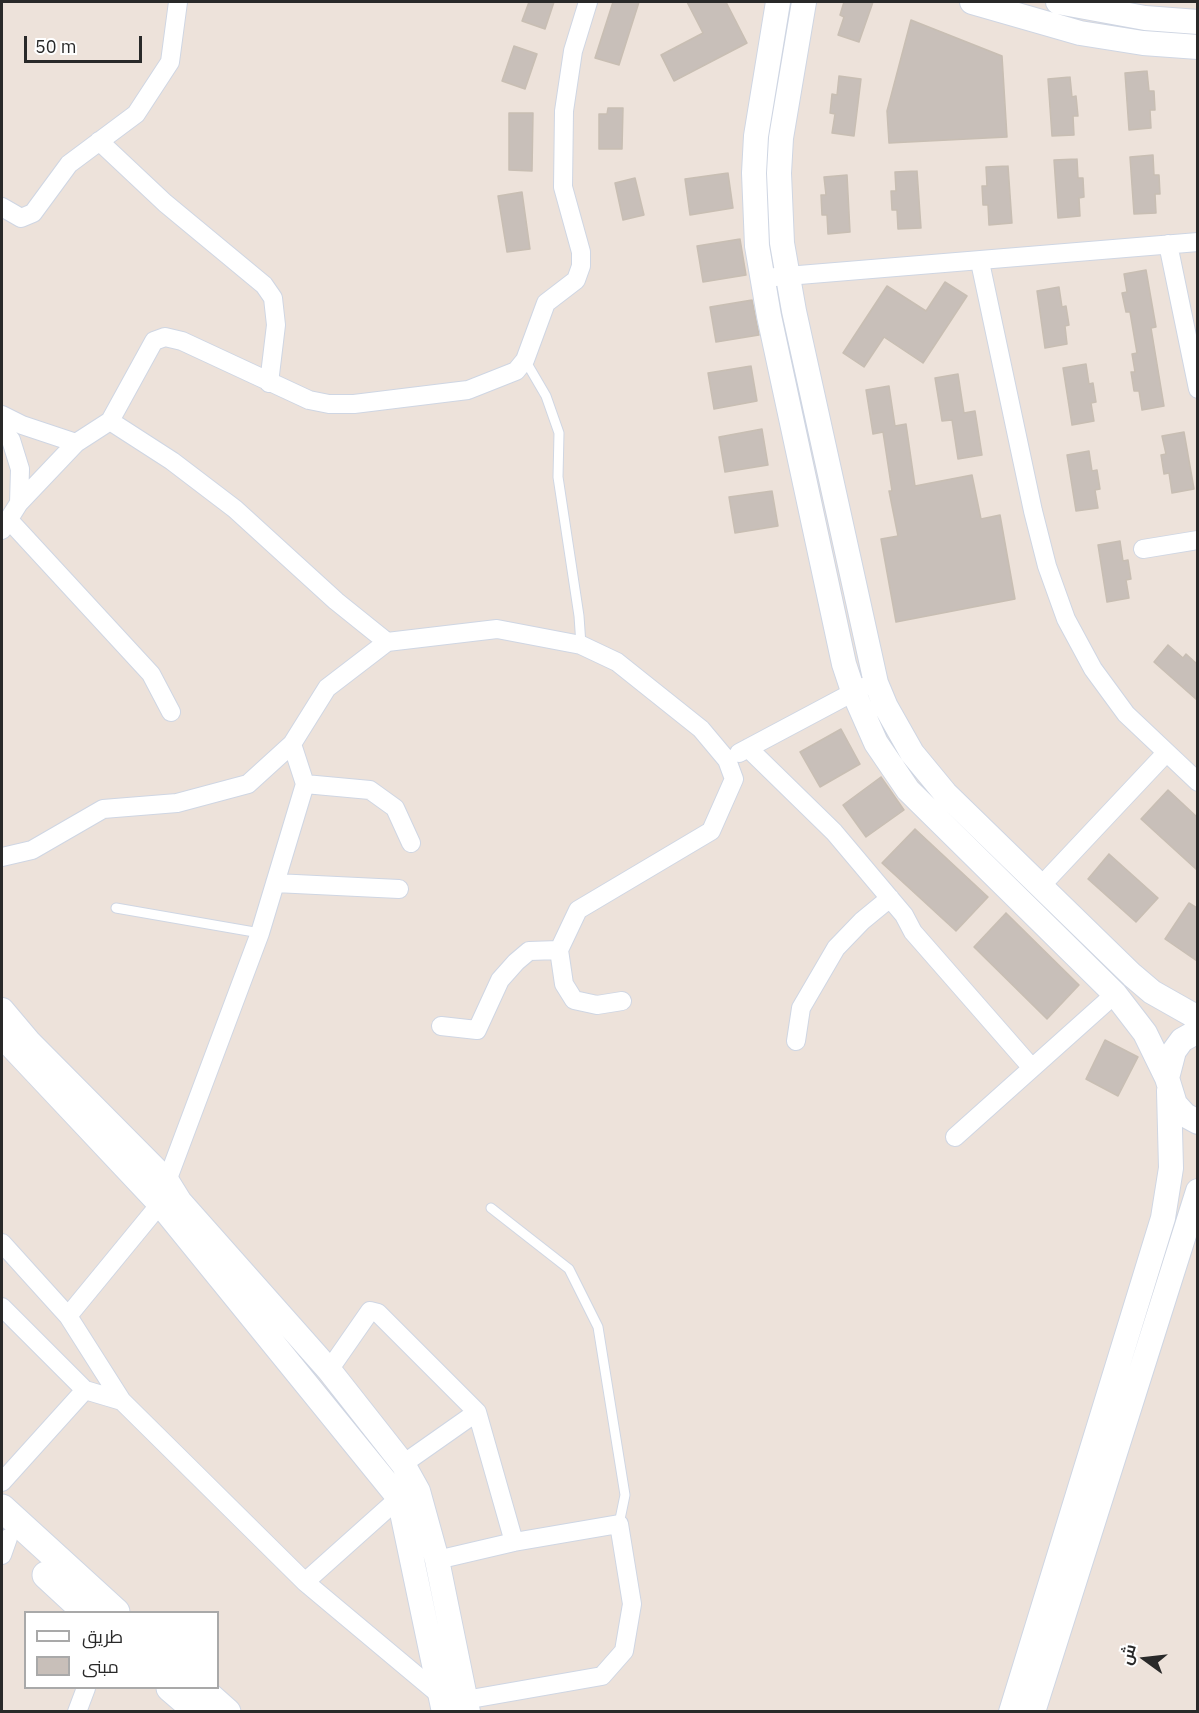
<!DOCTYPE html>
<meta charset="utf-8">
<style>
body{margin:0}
#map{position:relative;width:1199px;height:1713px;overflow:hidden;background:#ede2da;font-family:"IBM Plex Sans",Cairo,sans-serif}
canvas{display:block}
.frame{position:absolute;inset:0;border:3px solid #292929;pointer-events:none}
.legend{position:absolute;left:24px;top:1611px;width:195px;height:78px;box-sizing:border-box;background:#fff;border:2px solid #a9a9a9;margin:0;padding:8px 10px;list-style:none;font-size:18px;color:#292929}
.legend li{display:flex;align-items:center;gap:12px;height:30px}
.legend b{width:30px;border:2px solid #a9a9a9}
.north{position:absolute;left:1115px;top:1629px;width:60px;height:60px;-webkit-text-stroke:4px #fff;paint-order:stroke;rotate:285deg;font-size:16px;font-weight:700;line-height:24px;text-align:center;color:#292929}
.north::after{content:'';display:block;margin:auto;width:21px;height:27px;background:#292929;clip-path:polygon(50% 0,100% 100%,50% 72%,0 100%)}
.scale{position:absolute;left:24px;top:36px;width:118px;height:27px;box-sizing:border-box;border:3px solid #292929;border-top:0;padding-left:8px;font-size:18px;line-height:21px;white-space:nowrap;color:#292929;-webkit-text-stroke:4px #fff;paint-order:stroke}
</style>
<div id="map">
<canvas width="1199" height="1713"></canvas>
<div class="frame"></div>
<ul class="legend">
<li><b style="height:8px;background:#fff"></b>طريق</li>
<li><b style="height:16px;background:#c8bfb9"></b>مبنى</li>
</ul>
<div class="north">ش</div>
<div class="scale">50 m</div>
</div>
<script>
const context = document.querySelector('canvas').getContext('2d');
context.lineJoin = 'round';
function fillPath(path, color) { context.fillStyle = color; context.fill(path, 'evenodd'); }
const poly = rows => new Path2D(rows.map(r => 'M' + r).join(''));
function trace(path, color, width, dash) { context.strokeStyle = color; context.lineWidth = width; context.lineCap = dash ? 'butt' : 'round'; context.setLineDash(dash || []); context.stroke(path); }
const building = poly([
 [529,2,554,2,545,29,522,21,529,2],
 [613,2,639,2,619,65,595,58,613,2],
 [687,2,726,2,747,43,674,81,661,55,703,33,687,2],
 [844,2,873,2,859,42,838,35,844,17,840,15,844,2],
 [911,20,1002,56,1007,137,889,143,887,111,911,20],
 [514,46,537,54,525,89,502,81,514,46],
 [1147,71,1149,91,1154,91,1155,110,1150,110,1151,128,1129,130,1125,73,1147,71],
 [839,76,861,79,854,136,832,133,835,114,830,113,832,94,837,95,839,76],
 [1070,77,1072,97,1076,96,1078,116,1073,116,1074,135,1052,136,1048,79,1070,77],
 [608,108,623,108,622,149,599,149,599,114,607,114,608,108],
 [509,113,533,113,532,171,509,170,509,113],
 [1153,155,1154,175,1159,175,1160,194,1155,194,1156,213,1134,214,1130,157,1153,155],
 [1077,159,1078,178,1083,178,1084,197,1079,198,1080,216,1058,218,1054,160,1077,159],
 [1008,166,1012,223,989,225,988,205,983,205,982,186,987,186,986,167,1008,166],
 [917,171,921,228,898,229,897,210,892,210,891,191,896,191,895,172,917,171],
 [728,173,733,208,690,215,685,179,728,173],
 [847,175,850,232,828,234,827,215,822,215,821,195,826,195,824,177,847,175],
 [635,178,644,215,623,220,615,183,635,178],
 [522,192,530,249,507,252,498,196,522,192],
 [740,239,746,275,703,282,697,246,740,239],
 [1146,270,1156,327,1151,328,1164,406,1142,410,1139,391,1134,391,1131,372,1135,372,1132,354,1137,353,1130,312,1126,312,1122,293,1127,292,1124,274,1146,270],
 [945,282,967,296,923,363,884,337,864,367,843,353,887,286,926,311,945,282],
 [1059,287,1062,307,1066,306,1069,325,1065,326,1067,344,1045,348,1037,291,1059,287],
 [752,300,759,335,716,342,710,307,752,300],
 [1086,364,1089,384,1093,383,1096,402,1091,403,1094,421,1072,425,1063,368,1086,364],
 [751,366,757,401,714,409,708,373,751,366],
 [958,374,964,413,975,411,982,455,958,459,952,420,942,421,935,378,958,374],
 [889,386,895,426,906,424,915,486,972,475,981,519,1000,515,1015,599,896,622,881,539,898,536,889,491,892,491,883,432,873,434,866,390,889,386],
 [762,429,768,465,725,472,719,437,762,429],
 [1184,432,1194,489,1172,493,1169,473,1164,474,1161,455,1166,454,1162,436,1184,432],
 [1089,451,1092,471,1097,470,1100,489,1095,490,1098,508,1076,511,1067,455,1089,451],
 [772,491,778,526,735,533,729,497,772,491],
 [1120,541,1123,561,1128,560,1131,579,1126,580,1129,598,1107,602,1098,545,1120,541],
 [1168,645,1183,658,1186,654,1197,664,1197,700,1154,662,1168,645],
 [841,729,860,764,820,787,800,752,841,729],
 [881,777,904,810,866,837,843,805,881,777],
 [1168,790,1197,817,1197,870,1141,819,1168,790],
 [915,829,988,897,956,931,882,863,915,829],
 [1109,854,1158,898,1136,922,1088,879,1109,854],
 [1189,903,1197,908,1197,961,1165,939,1189,903],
 [1006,913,1079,985,1047,1019,974,947,1006,913],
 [1105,1040,1138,1057,1118,1096,1086,1079,1105,1040]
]);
fillPath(building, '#c8bfb9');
trace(building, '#c8beb3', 1.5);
const service = poly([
 [525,360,546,396,559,433,558,477,579,616,581,645],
 [116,908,260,933],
 [491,1208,569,1269,598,1327,625,1495,619,1524]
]);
const minor = poly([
 [99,141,165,203,264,285,273,298,276,325,269,383],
 [2,207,21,218,33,213,69,164,136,114,170,62,178,2],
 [1168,244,1198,389],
 [980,262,1033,511,1047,566,1066,619,1093,669,1126,714,1198,782],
 [775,277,1198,242],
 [2,415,22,425,76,443],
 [110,421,172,461,235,509,336,601,387,642],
 [2,429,11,440,20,469,19,503],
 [9,520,151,674,171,712],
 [2,530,19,503,76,443,110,421,154,341,165,337,182,341,309,400,329,404,354,404,468,390,516,371,525,360,546,303,576,280,581,266,581,252,563,187,564,111,573,51,588,2],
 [1143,549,1198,540],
 [748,748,834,832,904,915,913,932,1032,1068],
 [739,753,863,687],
 [305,784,370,790,395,808,411,843],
 [2,857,32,850,103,809,177,803,248,784,292,744,327,688,387,642,497,629,581,645,617,662,701,729,727,760,734,779,711,831,578,910,559,950,529,951,516,962,500,980,477,1030,441,1026],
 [275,883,399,889],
 [1040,887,1166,753],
 [559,950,564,984,574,1000,597,1005,622,1001],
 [796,1041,801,1008,836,948,862,921,890,898],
 [955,1137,1115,994],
 [167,1181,260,933,305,784,292,744],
 [2,1243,68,1316,122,1401],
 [2,1307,85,1390,122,1401,305,1582,440,1695],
 [68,1316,160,1204],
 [329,1370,370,1311,378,1313,477,1412,514,1542],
 [403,1464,477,1412],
 [2,1482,85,1390],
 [2,1555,8,1538],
 [437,1560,514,1542,619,1524,632,1604,624,1651,602,1676,465,1700],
 [305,1582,399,1498],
 [77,1712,86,1688]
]);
const tertiary = poly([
 [778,2,756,136,754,173,757,246,769,316,844,664,853,691,876,743,908,790,1115,994,1145,1033,1167,1078],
 [804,2,781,138,779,173,782,243,794,311,876,683,886,707,912,753,945,793,1132,975,1152,992,1198,1018],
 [972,2,1080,33,1143,43,1198,47],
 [1058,2,1145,18,1198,22],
 [2,1010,29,1042,167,1181,180,1202,329,1370,403,1464,418,1491,437,1560,468,1712],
 [1198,1031,1182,1040,1174,1051,1167,1078,1175,1104,1185,1115,1198,1122],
 [2,1036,160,1204,399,1498,444,1712],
 [1011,1712,1163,1218,1171,1168,1169,1091],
 [1033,1712,1198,1191]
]);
const secondary = poly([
 [2,1508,116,1612],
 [46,1575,86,1612],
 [170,1688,198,1712],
 [200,1688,227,1712]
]);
trace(service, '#cfd6e3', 11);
trace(minor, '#cfd6e3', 20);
trace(tertiary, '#cfd6e3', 26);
trace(secondary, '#cfd6e3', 29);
trace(service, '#fff', 9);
trace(minor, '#fff', 18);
trace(tertiary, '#fff', 24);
trace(secondary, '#fff', 27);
</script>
